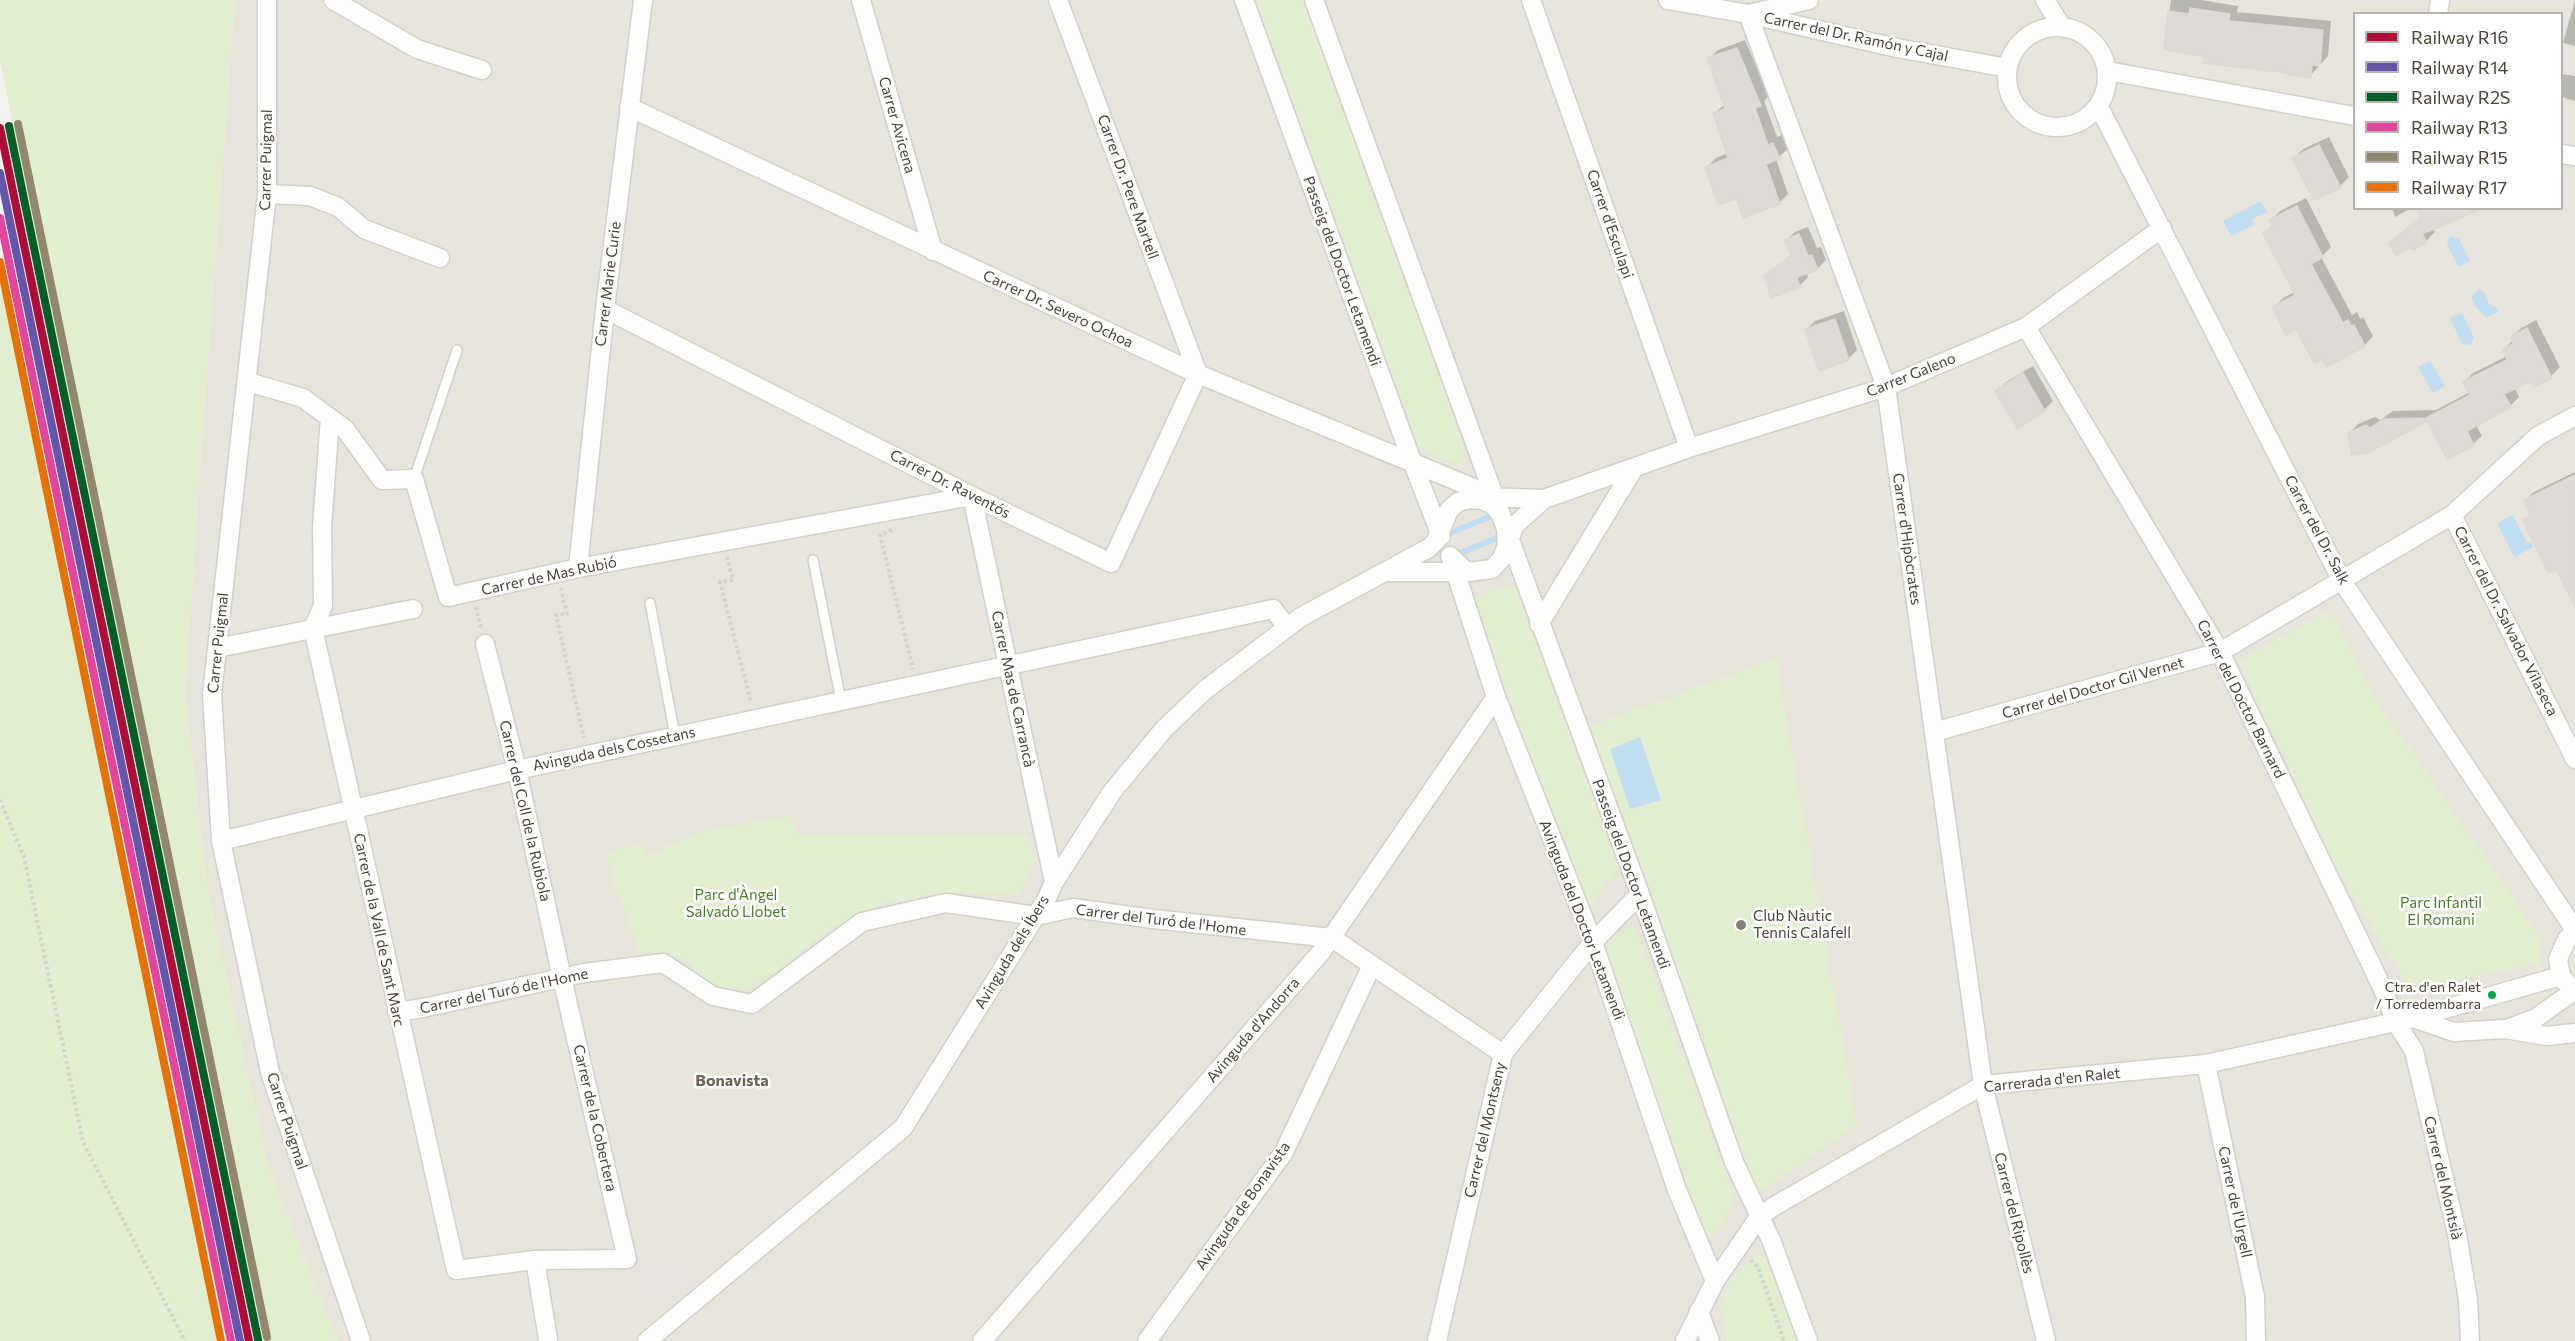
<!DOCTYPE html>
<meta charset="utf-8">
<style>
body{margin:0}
#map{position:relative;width:2575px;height:1341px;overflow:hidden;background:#f4f2ee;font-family:Commissioner,sans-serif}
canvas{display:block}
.legend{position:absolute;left:2353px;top:12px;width:210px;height:198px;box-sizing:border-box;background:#fff;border:2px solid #b7b4b0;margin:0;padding:8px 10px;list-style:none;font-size:18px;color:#4b4439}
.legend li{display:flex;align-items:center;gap:12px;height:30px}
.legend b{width:30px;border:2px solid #b7b4b0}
</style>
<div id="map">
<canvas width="2575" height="1341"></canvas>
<ul class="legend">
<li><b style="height:8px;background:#af0d38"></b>Railway R16</li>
<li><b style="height:8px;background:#6556ac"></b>Railway R14</li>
<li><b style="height:8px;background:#005f27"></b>Railway R2S</li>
<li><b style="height:8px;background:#e5449c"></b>Railway R13</li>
<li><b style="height:8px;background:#93866e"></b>Railway R15</li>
<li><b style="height:8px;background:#e77204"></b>Railway R17</li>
</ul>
</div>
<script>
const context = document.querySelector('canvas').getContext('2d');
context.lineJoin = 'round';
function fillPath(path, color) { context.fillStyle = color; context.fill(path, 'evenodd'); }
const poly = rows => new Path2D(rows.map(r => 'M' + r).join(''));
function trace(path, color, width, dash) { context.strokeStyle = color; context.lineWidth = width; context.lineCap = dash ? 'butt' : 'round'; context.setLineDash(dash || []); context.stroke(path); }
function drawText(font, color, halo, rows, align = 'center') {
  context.font = font + ' Commissioner,sans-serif'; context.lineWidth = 5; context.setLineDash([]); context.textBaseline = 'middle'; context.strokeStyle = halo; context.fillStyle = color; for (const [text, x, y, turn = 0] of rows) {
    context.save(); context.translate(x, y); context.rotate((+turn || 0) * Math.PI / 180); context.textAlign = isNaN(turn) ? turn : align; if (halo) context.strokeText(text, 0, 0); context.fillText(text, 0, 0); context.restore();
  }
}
fillPath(poly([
 [235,0,2575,0,2575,1341,338,1341,268,1166,208,893,185,695,201,450],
 [2354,14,2562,14,2562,208,2354,208]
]), '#e7e4dc');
fillPath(poly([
 [0,0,235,0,201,450,185,695,208,893,268,1165,338,1341,263,1341,0,61],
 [1256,0,1306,0,1463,443,1465,462,1460,466,1418,447],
 [0,266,21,370,224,1341,0,1341],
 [1509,586,1515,588,1518,594,1619,868,1591,905,1584,908,1487,634,1473,605,1474,598,1487,592],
 [2325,612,2337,621,2380,705,2539,934,2540,964,2409,989,2337,869,2238,661],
 [1776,658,1857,1124,1758,1194,1588,727],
 [791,816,796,834,1029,835,1035,861,1019,895,946,892,882,904,833,927,766,979,744,988,724,988,710,984,684,961,673,956,661,952,639,953,629,922,615,892,607,851,644,844,647,856,680,840,706,831],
 [1630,926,1636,928,1639,935,1735,1199,1723,1225,1713,1236,1706,1237,1702,1231,1606,964,1603,946,1606,940],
 [1760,1253,1771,1265,1799,1341,1727,1341,1719,1306,1722,1299,1731,1279]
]), '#e1eecf');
fillPath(poly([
 [690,1258,700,1282,646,1308,627,1259]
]), '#e6e3df');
fillPath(poly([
 [2261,201,2267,212,2252,219,2254,225,2231,236,2223,221],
 [2453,236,2456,239,2458,237,2470,261,2458,267,2447,243,2449,237],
 [2479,289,2484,292,2489,304,2498,308,2497,313,2486,317,2478,310,2471,297],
 [2462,313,2474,338,2470,345,2462,344,2450,318],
 [2430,361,2445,386,2433,393,2418,367],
 [2513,515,2527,543,2531,542,2533,547,2514,557,2497,523],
 [1640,737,1661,800,1630,809,1610,749]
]), '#c0ddf1');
fillPath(poly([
 [2171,0,2201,0,2238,6,2237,12,2331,21,2328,56,2310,76,2165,47],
 [2575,0,2575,46,2563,43],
 [1745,40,1769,96,1764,101,1777,137,1782,135,1788,149,1776,159,1788,194,1779,203,1738,197,1707,167,1716,158,1728,153,1714,114,1725,104,1709,59,1718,50],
 [2562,74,2575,76,2575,101,2562,97],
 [2329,137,2349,177,2340,186,2294,158,2303,149],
 [2306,198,2331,247,2321,257,2352,315,2357,312,2360,319,2363,317,2373,336,2365,345,2327,365,2297,327,2274,307,2283,298,2295,292,2264,234,2273,225,2271,220,2280,211],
 [2392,208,2411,208,2395,217],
 [2423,216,2435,232,2426,241,2391,243],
 [1808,227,1817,248,1821,247,1826,260,1817,269,1807,272,1808,277,1799,286,1766,276,1792,254,1786,240,1795,232],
 [1844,311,1857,350,1848,359,1806,330,1815,321],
 [2536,320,2560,367,2551,376,2531,379,2514,387,2519,397,2510,406,2476,425,2482,436,2473,444,2448,457,2428,419,2349,433,2358,424,2375,417,2380,420,2393,411,2436,410,2470,392,2464,382,2473,373,2507,356,2504,349,2513,340,2511,337,2520,329],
 [2033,366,2053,401,2044,410,1997,391,2006,382],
 [2575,472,2575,604,2557,567,2525,520,2532,513,2525,500,2534,492]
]), '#0003');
trace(poly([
 [1448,534,1491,516],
 [1456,555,1499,537]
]), '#c0ddf1', 6);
const building = poly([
 [2190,8,2230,14,2229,21,2323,30,2320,66,2312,65,2311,78,2288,75,2288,73,2203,63,2205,57,2164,49,2168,11,2189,14,2190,8],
 [1737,48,1761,106,1755,108,1768,145,1773,143,1780,159,1766,164,1780,204,1743,218,1737,199,1718,204,1705,167,1728,158,1713,113,1725,109,1707,58,1737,48],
 [2319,145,2341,188,2314,200,2292,158,2319,145],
 [2297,206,2323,257,2311,264,2343,323,2348,320,2351,326,2354,325,2365,346,2326,367,2322,359,2314,363,2296,329,2286,335,2272,307,2295,295,2263,233,2273,227,2269,220,2297,206],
 [2416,208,2482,208,2482,209,2422,234,2427,242,2413,250,2411,247,2396,255,2389,243,2421,217,2416,208],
 [1799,234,1808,256,1812,255,1818,270,1797,277,1800,287,1771,298,1764,276,1791,256,1785,240,1799,234],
 [1835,319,1849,360,1819,371,1805,329,1835,319],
 [2527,328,2552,378,2534,387,2531,381,2504,394,2511,407,2467,431,2474,446,2447,459,2427,421,2368,453,2352,455,2348,433,2366,425,2370,428,2383,419,2426,418,2470,395,2462,382,2507,360,2502,349,2513,344,2510,337,2527,328],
 [2023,373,2045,411,2018,429,1995,391,2023,373],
 [2575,475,2575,607,2556,569,2548,573,2523,520,2531,516,2524,500,2575,475]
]);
fillPath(building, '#dedbd6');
trace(building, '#dcd9d4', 1.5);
const lane = poly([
 [414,479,457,350],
 [813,560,841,701],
 [650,603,675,736]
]);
const street = poly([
 [267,0,267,194,212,694,221,841,270,1072,361,1341],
 [333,0,417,49,482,70],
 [861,0,933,251],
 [1244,0,1412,461,1441,536],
 [1314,0,1506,529,1507,546,1502,558,1492,569,1467,572,1450,556],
 [1531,0,1689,448],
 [1668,0,1748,14,1897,48,2008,68],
 [1809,0,1748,14,1886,387,1983,1085,2046,1341],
 [2045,0,2062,27],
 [2438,14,2440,0],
 '2007 77a50 50 0 1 1 100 0a50 50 0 1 1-100 0Z',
 [2108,71,2354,116],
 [629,107,1198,374,1493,496],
 [2099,107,2342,581,2575,930],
 [2562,154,2575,156],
 [267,194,310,196,338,207,364,229,440,258],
 [605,309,972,496,1111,563,1198,374,1058,0],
 [2026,327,2220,652,2382,987,2396,1022,2414,1051,2457,1234,2468,1300,2470,1341],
 [248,382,303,398,345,429,382,480,414,479,448,597,578,568,972,496,1054,882],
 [330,418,322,527,323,606,313,628,456,1270,535,1260,627,1259,562,978,517,770,485,644],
 [1482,497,1544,499,1689,448,1886,387,2026,327,2162,228],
 [2452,515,2575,759],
 [1442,527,1449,510,1458,502,1469,499,1482,500,1493,505,1501,515],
 [1506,529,1640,894,1734,1162,1771,1240,1808,1341],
 [1507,545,1515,525,1544,499],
 [1451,558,1496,697,1593,942,1677,1190,1715,1281],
 [578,568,605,309,643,0],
 [1386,572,1464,572],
 [1539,624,1634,468],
 [217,648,413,609],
 [1934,732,2220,652,2452,515,2538,436,2575,416],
 [221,841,517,770,1273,609,1287,627],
 [2568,985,2561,976,2558,959,2567,939,2575,933],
 [397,1012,423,1008,584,973,663,963,713,996,752,1004,862,922,946,903,1036,916,1073,908,1153,919,1332,938,1503,1054],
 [2413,1018,2454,1032,2505,1029,2547,1036,2575,1033],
 [2507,1029,2536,1018,2575,990],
 [2206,1064,2255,1297,2256,1341],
 [535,1260,548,1339],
 [1699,1311,1710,1341],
 [647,1341,903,1128,1047,898,1054,882,1112,792,1164,729,1205,690,1301,617,1429,548,1436,541,1445,517],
 [982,1341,1322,951,1496,697],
 [1147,1341,1284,1152,1372,965],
 [1437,1341,1503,1054,1593,942,1640,894],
 [1685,1341,1715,1281,1759,1217,1773,1207,1983,1085,2206,1064,2413,1018,2561,976]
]);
trace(lane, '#d2d0cb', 12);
trace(street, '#d2d0cb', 21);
trace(poly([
 [892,530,880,535,913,669],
 [727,557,733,580,720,582,751,702],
 [561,588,567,614,556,615,584,738],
 [476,607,481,629],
 [0,800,24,857,83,1142,185,1341],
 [1751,1260,1758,1267,1784,1341]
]), '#d3d2cc', 4, [3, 3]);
trace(lane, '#fdfdfc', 9);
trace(street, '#fdfdfc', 18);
trace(poly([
 [0,128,249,1341]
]), '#af0d38', 8);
trace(poly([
 [0,173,240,1341]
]), '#6556ac', 8);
trace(poly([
 [9,126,258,1339]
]), '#005f27', 8);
trace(poly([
 [0,218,231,1341]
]), '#e5449c', 8);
trace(poly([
 [18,124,267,1337]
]), '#93866e', 8);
trace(poly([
 [0,262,221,1341]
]), '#e77204', 8);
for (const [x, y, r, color] of [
 [1741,925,6,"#868178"],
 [2492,995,5,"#00a651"]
]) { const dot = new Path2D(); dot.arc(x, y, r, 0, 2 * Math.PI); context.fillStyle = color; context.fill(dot); trace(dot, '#fff', 2); }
drawText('14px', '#4b4439', '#fff', [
 ["Ctra. d'en Ralet",2481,987],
 ["/ Torredembarra",2481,1004]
], 'right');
drawText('15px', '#4b4439', '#fff', [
 ["Carrer del Dr. Ramón y Cajal",1856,37,12],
 ["Carrer Avicena",897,125,74],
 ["Carrer Puigmal",266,160,-89],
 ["Carrer Dr. Pere Martell",1128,187,70],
 ["Carrer d'Esculapi",1610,224,71],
 ["Passeig del Doctor Letamendi",1342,271,70],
 ["Carrer Marie Curie",608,284,-83],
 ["Carrer Dr. Severo Ochoa",1058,309,25],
 ["Carrer Galeno",1911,375,-22],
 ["Carrer Dr. Raventós",950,484,27],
 ["Carrer del Dr. Salk",2317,530,62],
 ["Carrer d'Hipòcrates",1907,539,82],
 ["Carrer de Mas Rubió",549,576,-12],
 ["Carrer del Dr. Salvador Vilaseca",2506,621,63],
 ["Carrer Puigmal",218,643,-84],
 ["Carrer del Doctor Gil Vernet",2093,688,-16],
 ["Carrer Mas de Carrancà",1013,689,78],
 ["Carrer del Doctor Barnard",2241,699,63],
 ["Avinguda dels Cossetans",614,749,-12],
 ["Carrer del Coll de la Rubiola",525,811,77],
 ["Passeig del Doctor Letamendi",1631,874,70],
 ["Carrer del Turó de l'Home",1161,920,7],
 ["Avinguda del Doctor Letamendi",1582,920,69],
 ["Carrer de la Vall de Sant Marc",379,930,78],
 ["Avinguda dels Íbers",1012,952,-59],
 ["Carrer del Turó de l'Home",504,991,-12],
 ["Avinguda d'Andorra",1253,1030,-49],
 ["Carrerada d'en Ralet",2052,1080,-6],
 ["Carrer de la Cobertera",595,1118,77],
 ["Carrer Puigmal",287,1121,72],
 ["Carrer del Montseny",1485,1130,-77],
 ["Carrer del Montsià",2443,1178,77],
 ["Carrer de l'Urgell",2235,1202,78],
 ["Avinguda de Bonavista",1243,1206,-55],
 ["Carrer del Ripollès",2014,1213,76]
]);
drawText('15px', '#4a7f2a', '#fff', [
 ["Parc d'Àngel",736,895],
 ["Salvadó Llobet",736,912],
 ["Parc Infantil",2441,903],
 ["El Romani",2441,920]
]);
drawText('15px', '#4b4439', '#fff', [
 ["Club Nàutic",1753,916],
 ["Tennis Calafell",1753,933]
], 'left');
drawText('bold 16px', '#6e6250', '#fff', [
 ["Bonavista",732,1081]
]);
</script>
